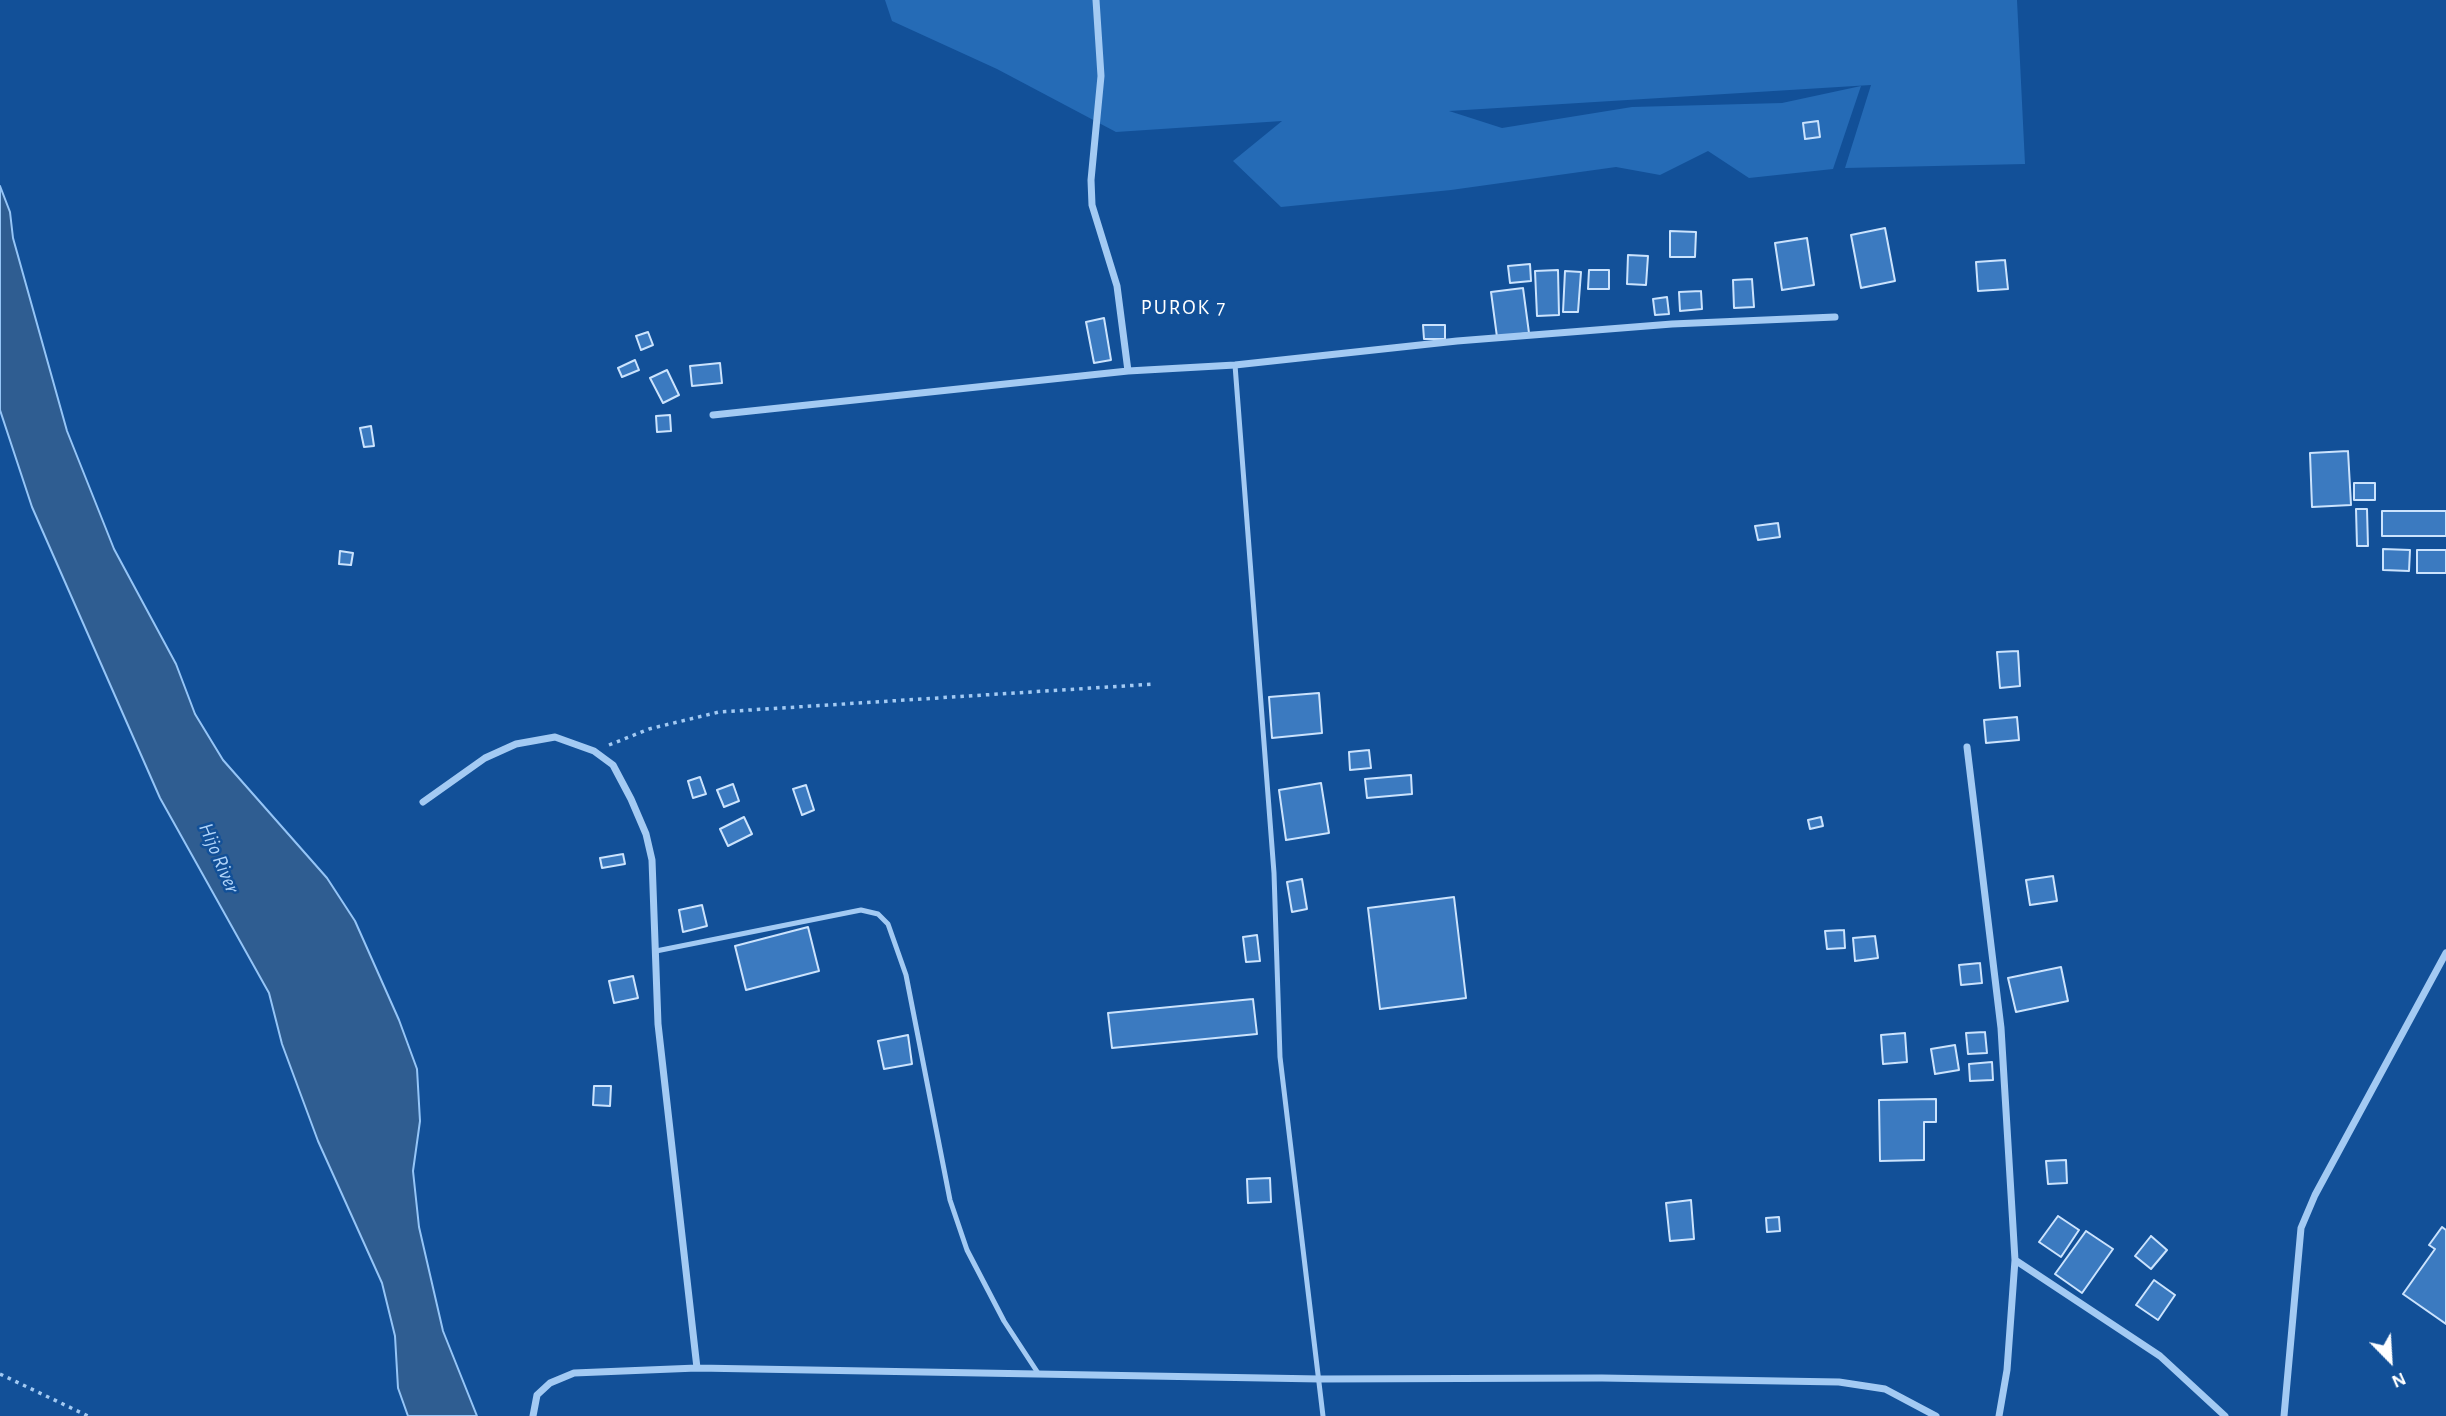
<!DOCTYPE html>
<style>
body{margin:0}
#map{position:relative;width:2446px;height:1416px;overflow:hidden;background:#125098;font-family:"Alegreya Sans",sans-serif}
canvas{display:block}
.north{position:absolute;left:2355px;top:1325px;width:70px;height:70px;-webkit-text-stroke:5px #125098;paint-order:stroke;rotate:156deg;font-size:19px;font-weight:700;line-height:28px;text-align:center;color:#fff}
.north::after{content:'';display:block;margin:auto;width:24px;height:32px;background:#fff;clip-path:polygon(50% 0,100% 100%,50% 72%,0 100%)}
</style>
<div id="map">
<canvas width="2446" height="1416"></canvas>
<div class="north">N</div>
</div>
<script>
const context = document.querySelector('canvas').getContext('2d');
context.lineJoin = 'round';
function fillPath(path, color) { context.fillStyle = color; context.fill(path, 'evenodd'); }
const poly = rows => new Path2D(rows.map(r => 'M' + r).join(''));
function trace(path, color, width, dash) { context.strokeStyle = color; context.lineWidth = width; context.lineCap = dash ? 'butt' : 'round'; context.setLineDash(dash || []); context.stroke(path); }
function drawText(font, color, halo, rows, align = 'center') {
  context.font = font + ' "Alegreya Sans",sans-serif'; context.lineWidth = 5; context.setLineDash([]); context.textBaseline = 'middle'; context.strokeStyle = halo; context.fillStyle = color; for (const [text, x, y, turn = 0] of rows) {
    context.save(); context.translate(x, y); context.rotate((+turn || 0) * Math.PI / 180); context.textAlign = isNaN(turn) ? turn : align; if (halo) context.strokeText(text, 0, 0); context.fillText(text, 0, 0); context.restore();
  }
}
fillPath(poly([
 [885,0,2017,0,2025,164,1845,168,1871,85,1449,111,1502,128,1632,107,1782,103,1861,86,1833,169,1749,178,1708,151,1660,175,1616,167,1451,190,1281,207,1233,161,1282,121,1116,132,997,69,892,21]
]), '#256bb6');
const water = poly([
 [0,186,10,212,13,238,67,431,114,549,176,664,195,714,223,760,327,878,355,921,399,1020,417,1069,420,1121,413,1171,419,1227,443,1331,477,1416,408,1416,398,1388,395,1336,382,1283,318,1141,282,1044,269,993,160,798,32,507,0,410,0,186]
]);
fillPath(water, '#2f5d91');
trace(water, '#95c5f7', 2);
const building = poly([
 [1818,121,1820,137,1805,139,1803,123,1818,121],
 [1885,228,1895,281,1861,288,1851,235,1885,228],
 [1670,231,1696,232,1695,257,1670,257,1670,231],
 [1807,238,1814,285,1782,290,1775,243,1807,238],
 [1628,255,1648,256,1646,285,1627,284,1628,255],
 [2005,260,2008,289,1978,291,1976,262,2005,260],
 [1530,264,1531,281,1510,283,1508,266,1530,264],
 [1558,270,1559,315,1537,316,1535,271,1558,270],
 [1589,270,1609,270,1609,289,1588,289,1589,270],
 [1565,271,1581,272,1578,312,1563,312,1565,271],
 [1752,279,1754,307,1734,308,1733,280,1752,279],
 [1523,288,1529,333,1497,337,1491,292,1523,288],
 [1701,291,1702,309,1680,311,1679,292,1701,291],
 [1667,297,1669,314,1655,315,1653,299,1667,297],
 [1104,318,1111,360,1094,363,1086,322,1104,318],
 [1423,325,1445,325,1445,339,1424,339,1423,325],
 [648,332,653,345,641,350,636,336,648,332],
 [635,360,639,370,622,377,618,368,635,360],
 [720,363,722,383,692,386,690,366,720,363],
 [667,370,679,395,663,403,650,378,667,370],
 [670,415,671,431,657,432,656,416,670,415],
 [371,426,374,446,364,447,360,428,371,426],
 [2348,451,2351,505,2312,507,2310,453,2348,451],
 [2354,483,2375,483,2375,500,2354,500,2354,483],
 [2356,509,2367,509,2368,546,2357,546,2356,509],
 [2382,511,2446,511,2446,536,2382,536,2382,511],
 [1778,523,1780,537,1758,540,1755,526,1778,523],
 [2383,549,2410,550,2409,571,2383,570,2383,549],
 [2417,550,2446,550,2446,573,2417,573,2417,550],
 [340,551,353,553,351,565,339,564,340,551],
 [2018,651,2020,686,2000,688,1997,652,2018,651],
 [1319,693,1322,733,1272,738,1269,697,1319,693],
 [2017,717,2019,740,1986,743,1984,720,2017,717],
 [1369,750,1371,768,1350,770,1349,752,1369,750],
 [1411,775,1412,794,1367,798,1365,779,1411,775],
 [700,777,706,794,693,798,688,781,700,777],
 [1321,783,1329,833,1286,840,1279,790,1321,783],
 [733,784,739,801,724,807,717,790,733,784],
 [806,785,814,810,802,815,793,789,806,785],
 [744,817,752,834,728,846,720,829,744,817],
 [1821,817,1823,826,1810,829,1808,820,1821,817],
 [623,854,625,864,602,868,600,858,623,854],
 [2053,876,2057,901,2030,905,2026,880,2053,876],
 [1302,879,1307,909,1292,912,1287,882,1302,879],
 [1454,897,1466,998,1380,1009,1368,908,1454,897],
 [702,905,707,926,683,932,679,910,702,905],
 [808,927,819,971,746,990,735,946,808,927],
 [1844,930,1845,948,1827,949,1825,931,1844,930],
 [1257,935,1260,961,1246,962,1243,937,1257,935],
 [1875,936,1878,958,1855,961,1853,938,1875,936],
 [1980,963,1982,983,1961,985,1959,965,1980,963],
 [2061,967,2068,1001,2016,1012,2008,978,2061,967],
 [633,976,638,998,614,1003,609,981,633,976],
 [1253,999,1257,1034,1112,1048,1108,1013,1253,999],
 [1985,1032,1987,1053,1968,1054,1966,1033,1985,1032],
 [1905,1033,1907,1062,1883,1064,1881,1035,1905,1033],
 [908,1035,912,1064,884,1069,878,1041,908,1035],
 [1955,1045,1959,1070,1935,1074,1931,1049,1955,1045],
 [1992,1062,1993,1080,1970,1081,1969,1064,1992,1062],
 [594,1086,611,1086,610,1106,593,1105,594,1086],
 [1936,1099,1936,1122,1924,1122,1924,1160,1880,1161,1879,1100,1936,1099],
 [2066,1160,2067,1183,2048,1184,2046,1161,2066,1160],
 [1270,1178,1271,1202,1248,1203,1247,1179,1270,1178],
 [1691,1200,1694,1239,1670,1241,1666,1203,1691,1200],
 [2058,1216,2079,1230,2061,1257,2039,1242,2058,1216],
 [1779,1217,1780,1231,1767,1232,1766,1218,1779,1217],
 [2442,1227,2446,1230,2446,1324,2403,1294,2435,1249,2429,1245,2442,1227],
 [2086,1231,2113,1249,2082,1293,2055,1274,2086,1231],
 [2151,1236,2167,1250,2151,1269,2135,1256,2151,1236],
 [2154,1280,2175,1295,2158,1320,2136,1305,2154,1280]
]);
fillPath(building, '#3b7ac0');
trace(building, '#cbe3fd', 2);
trace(poly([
 [609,745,649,729,719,712,1155,684],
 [0,1374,88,1416]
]), '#a3caf3', 3.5, [3.5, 5]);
trace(poly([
 [1235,365,1274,873,1280,1057,1323,1416],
 [656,951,861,910,878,914,888,924,906,975,950,1200,967,1250,1004,1321,1038,1373]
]), '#a3caf3', 5);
trace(poly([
 [1096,0,1101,76,1091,180,1092,205,1117,286,1128,371],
 [713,415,1128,371,1235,365,1457,341,1672,324,1835,317],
 [1967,747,2001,1028,2015,1260,2160,1356,2225,1416],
 [423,802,485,758,516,744,555,737,594,751,613,765,631,799,646,834,652,860,658,1024,697,1368],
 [533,1416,537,1395,550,1383,574,1373,697,1368,1320,1379,1602,1378,1839,1382,1885,1389,1936,1416],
 [1999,1416,2007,1370,2015,1260],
 [2284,1416,2301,1228,2315,1195,2446,953]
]), '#a3caf3', 7);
context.letterSpacing = '2px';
drawText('21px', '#fff', '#125098', [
 ["PUROK 7",1184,308]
]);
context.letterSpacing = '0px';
drawText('italic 21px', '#b0d4fa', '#125098', [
 ["Hijo River",219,858,67]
]);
</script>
